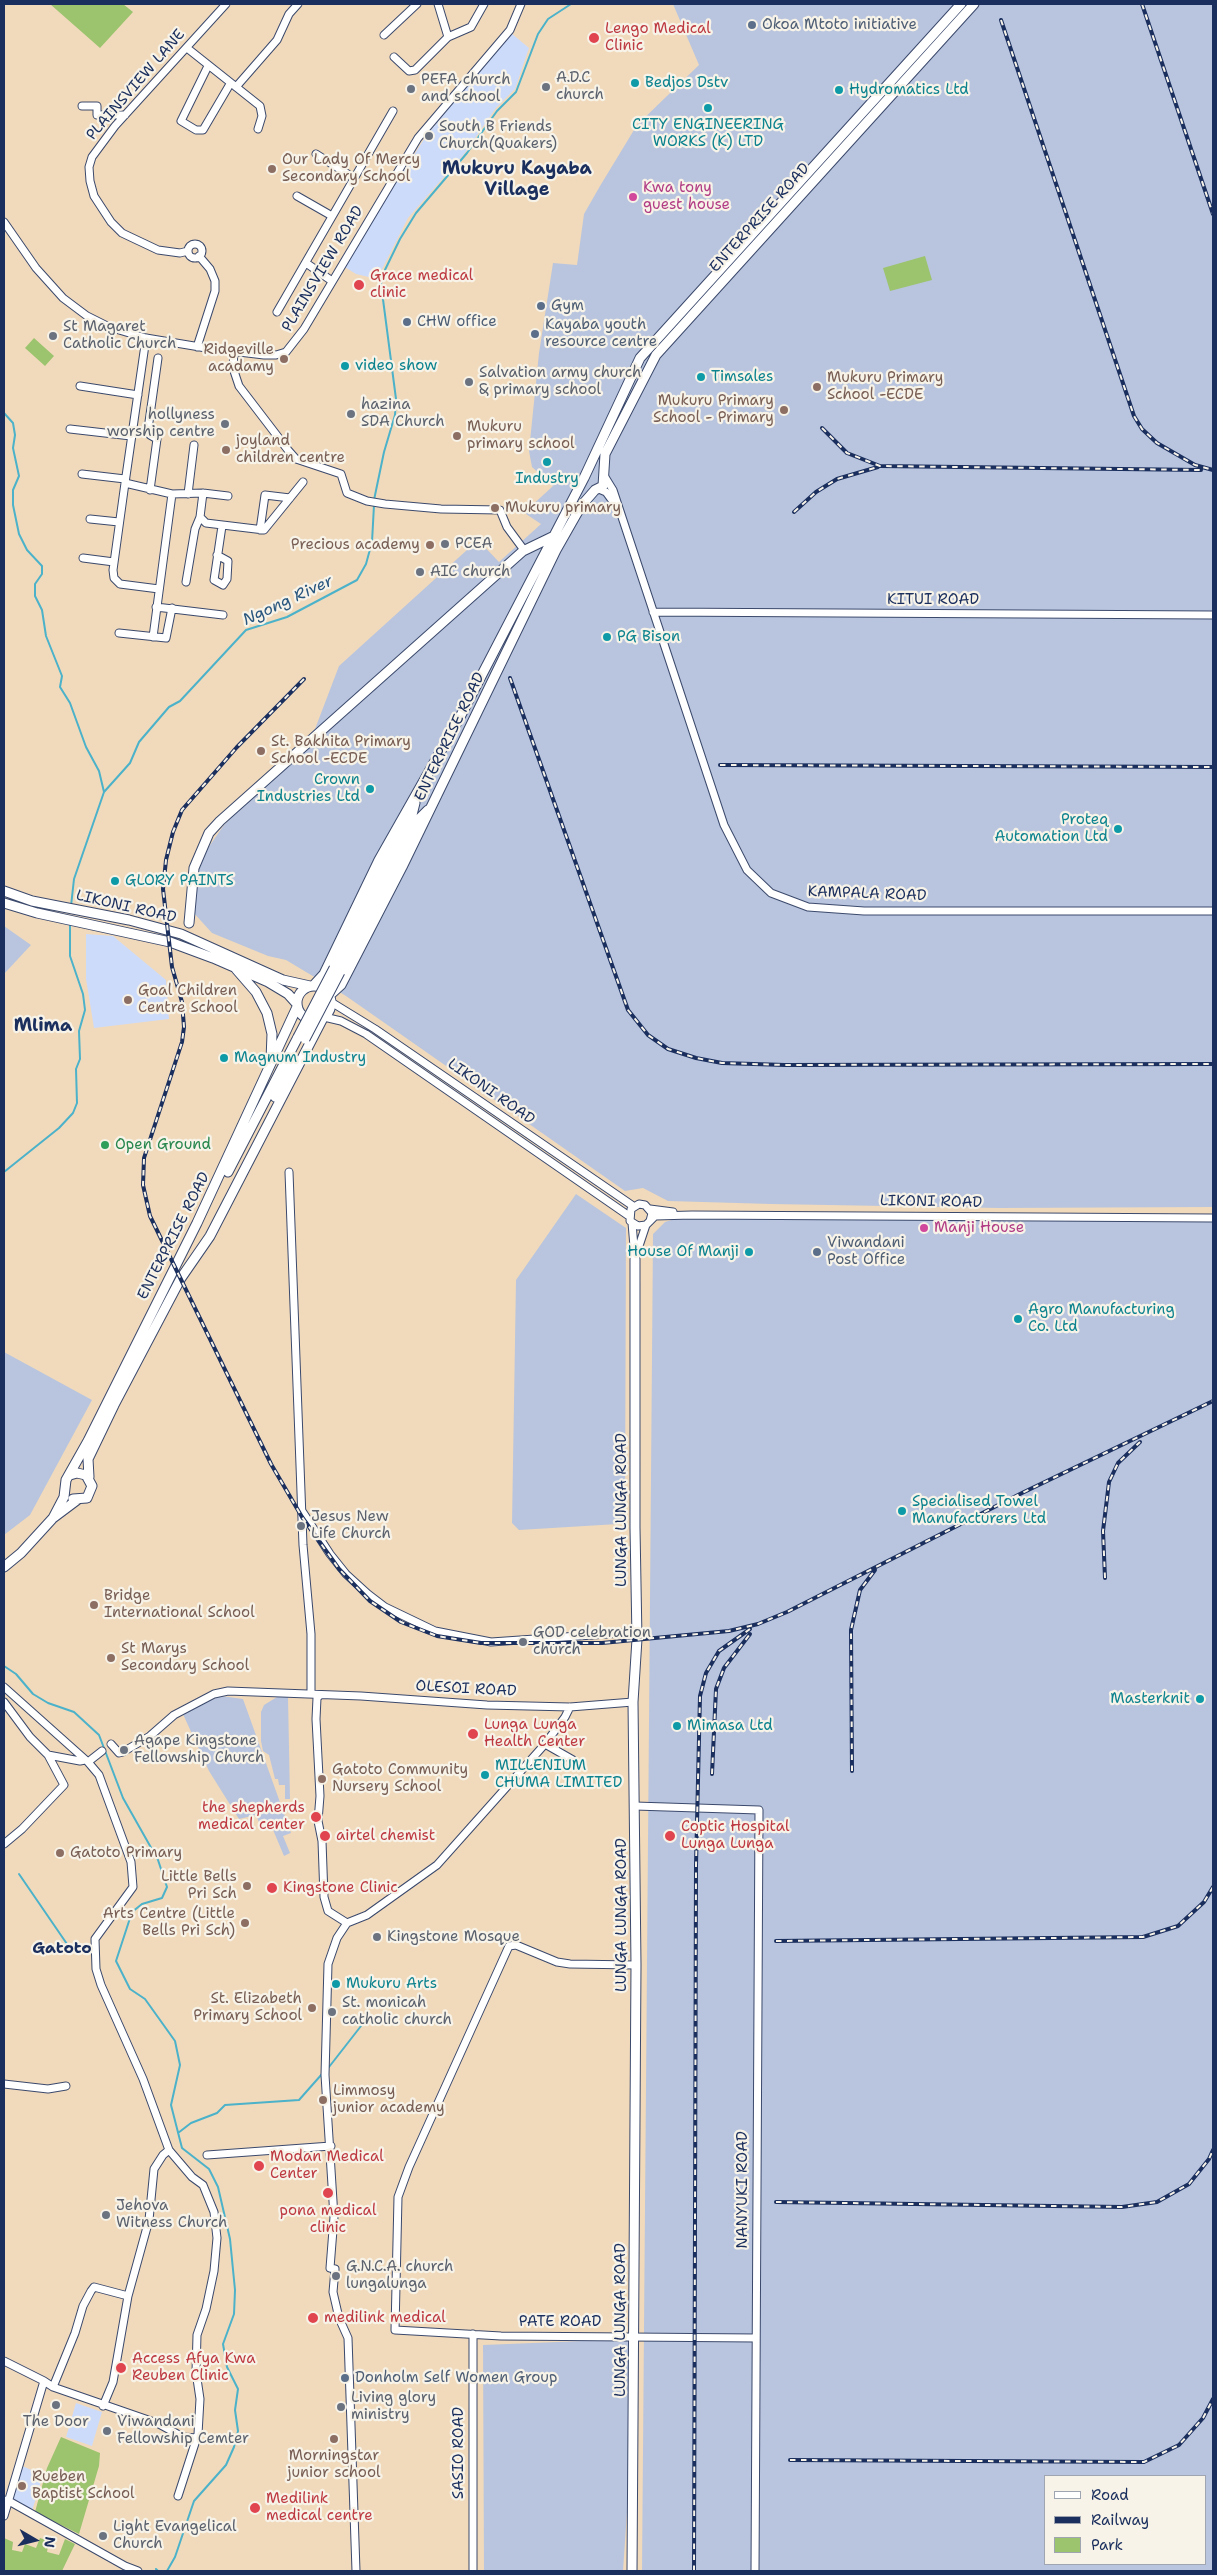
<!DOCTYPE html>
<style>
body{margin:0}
#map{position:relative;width:1217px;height:2575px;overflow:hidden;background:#f1dabb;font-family:"Shantell Sans",sans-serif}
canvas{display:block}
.frame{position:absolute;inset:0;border:5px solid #1b2f5e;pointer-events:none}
.legend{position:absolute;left:1044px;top:2475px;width:162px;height:90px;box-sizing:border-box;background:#f7f3e8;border:1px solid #9fa5b1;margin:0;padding:6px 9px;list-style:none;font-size:15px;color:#1b2f5e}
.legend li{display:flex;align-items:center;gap:10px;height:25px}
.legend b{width:25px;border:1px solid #9fa5b1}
.north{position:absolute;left:10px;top:2515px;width:50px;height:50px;-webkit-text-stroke:4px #f7f3e8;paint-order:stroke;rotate:98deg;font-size:14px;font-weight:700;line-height:20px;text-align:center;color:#1b2f5e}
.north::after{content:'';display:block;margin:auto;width:18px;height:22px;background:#1b2f5e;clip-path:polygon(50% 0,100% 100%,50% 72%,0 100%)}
</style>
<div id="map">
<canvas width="1217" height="2575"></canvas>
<div class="frame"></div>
<ul class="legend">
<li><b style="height:6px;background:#fff"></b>Road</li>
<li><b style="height:6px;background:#1b2f5e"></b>Railway</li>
<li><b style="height:14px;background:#9cc36e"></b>Park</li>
</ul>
<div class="north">N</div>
</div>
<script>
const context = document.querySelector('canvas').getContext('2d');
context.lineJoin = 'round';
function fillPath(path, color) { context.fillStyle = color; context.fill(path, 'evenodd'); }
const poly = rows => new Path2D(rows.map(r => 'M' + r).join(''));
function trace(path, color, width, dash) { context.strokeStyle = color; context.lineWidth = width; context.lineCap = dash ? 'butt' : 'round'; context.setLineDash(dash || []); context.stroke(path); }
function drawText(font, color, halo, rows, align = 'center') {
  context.font = font + ' "Shantell Sans",sans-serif'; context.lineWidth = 4.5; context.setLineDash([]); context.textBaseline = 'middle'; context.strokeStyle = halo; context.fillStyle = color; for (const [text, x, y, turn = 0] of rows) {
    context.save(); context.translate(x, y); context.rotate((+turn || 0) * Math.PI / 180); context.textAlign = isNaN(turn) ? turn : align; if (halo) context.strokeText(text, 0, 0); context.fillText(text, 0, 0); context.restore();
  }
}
fillPath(poly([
 [511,33,529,48,515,89,496,108,464,154,408,218,377,279,356,274,343,266,426,136],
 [86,934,113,936,166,980,169,1019,94,1028,86,979],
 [76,2403,102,2412,92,2446,66,2437],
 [20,2465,43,2475,32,2511,10,2499]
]), '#cddbfa');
fillPath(poly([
 [673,4,1213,4,1213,1207,999,1208,771,1204,668,1201,643,1188,625,1191,346,996,286,960,268,956,212,933,192,911,196,876,208,848,224,825,315,729,339,666,478,540,499,562,541,524,526,514,528,509,553,486,532,467,529,451,539,353,553,263,577,265,584,214,600,186,637,125,699,65],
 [4,926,31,945,4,974],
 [576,1194,626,1228,625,1514,618,1524,519,1530,512,1523,516,1280],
 [684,1216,1213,1220,1213,2571,642,2571,653,1234,665,1222],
 [1046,2476,1206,2476,1206,2564,1046,2564],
 [4,1352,92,1400,30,1515,4,1535],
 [221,1696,243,1699,291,1833,283,1836,290,1853,284,1856,271,1825,261,1827,256,1815,239,1819,209,1771,182,1712],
 [277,1697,288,1697,290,1799,285,1799,285,1785,279,1785,278,1779,275,1779,269,1755,263,1751,261,1741,261,1712,264,1705],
 [632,2339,630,2468,623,2571,484,2571,483,2345]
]), '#b9c5de');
fillPath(poly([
 [50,4,123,4,133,12,100,48],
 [925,256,932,280,890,291,883,268],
 [34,338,54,356,45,366,25,348],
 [61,2437,100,2453,99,2466,79,2534,35,2512,47,2468],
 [4,2538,13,2542,12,2550,22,2552,25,2544,36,2548,40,2538,49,2541,47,2552,59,2555,65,2539,75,2544,62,2571,4,2571]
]), '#9cc36e');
trace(poly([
 [4,413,13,423,15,435,13,448,19,476,13,490,13,505,19,534,27,550,42,566,42,574,35,584,35,596,42,610,46,636,62,676,60,687,70,703,86,747,99,771,104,792],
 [374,500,384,452,395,415,396,399,381,284,382,276,400,239,416,213,467,153,497,111,516,92,538,34,548,19,571,4],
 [71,906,74,879,104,792,130,763,139,742,169,707,180,701,246,630,287,617,357,580,366,564,372,542,374,505],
 [4,1172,59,1128,73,1113,77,1103,76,1069,80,1059,79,1031,85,1010,83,994,70,956,70,923],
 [4,1666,16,1674,33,1694,48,1703,74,1712,99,1735,123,1798,158,1860,167,1887,162,1898,142,1904,132,1912,116,1961,130,1989,145,1999,175,2041,180,2065,171,2105,182,2148,209,2169,218,2187,230,2239,235,2290,234,2314,223,2344,227,2367,238,2389,235,2410,238,2431,234,2447,226,2465,194,2501,175,2557,167,2571],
 [19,1874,67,1944],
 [329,2067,361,2026],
 [178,2133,191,2123,217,2113,225,2105,299,2100,322,2074],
 [157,2571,156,2569,158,2571]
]), '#4bb2ca', 2);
const minor = poly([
 [384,35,417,4],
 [448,37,471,27,484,4],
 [187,48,260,106,262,116,258,129],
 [394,57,409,71,415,70,448,37,438,4],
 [208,66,181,121,196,130,203,130,230,84],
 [236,87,277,40,289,14,298,4],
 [82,106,97,106,97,115,125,115],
 [316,154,354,178],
 [297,196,332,216],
 [4,222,36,268,63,298,87,316,109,327,146,338,206,348,264,355,276,355,286,352,304,329,418,138,510,30,521,4],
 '188 251a7 7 0 1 1 14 0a7 7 0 1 1-14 0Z',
 [188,251,180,253,158,250,122,233,111,222,94,196,90,181,89,167,92,157,115,126,226,4],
 [306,263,332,281],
 [277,312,393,111],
 [146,338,125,483,172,494,203,493,228,496],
 [197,347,215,291,215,281,210,269,199,256],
 [234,352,233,368,239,386,288,450,296,459,341,474,347,493,367,501,385,504,441,509,500,510,507,527,524,550],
 [80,386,138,395],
 [70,429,131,436],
 [82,474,125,479],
 [605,477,613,490,724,825,747,870,771,893,808,907,864,911,1213,911],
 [125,483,113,570,114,578,120,584,159,589],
 [599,489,606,492,614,503],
 [150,490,157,439,150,435,148,429,158,358],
 [188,494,194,445],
 [200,517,206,523,264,530,303,482],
 [90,519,119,522],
 [260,530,265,495,290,498],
 [217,555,228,561,227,579,223,585,214,580,222,526],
 [83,558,114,562],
 [186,582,195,529,200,517,203,493],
 [156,607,223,615],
 [653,612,1213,615],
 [119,633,166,638,172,608],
 [153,637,172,494],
 [331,1002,375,1029,633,1206],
 [324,1017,341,1021,366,1034,629,1216],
 [289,1172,303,1545,311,1634,311,1694],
 [650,1209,673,1212],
 [650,1221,652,1213,645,1205,639,1204,631,1209,630,1221,638,1226,646,1225,655,1216,692,1215,1213,1218],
 [632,1223,635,1259],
 [635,1258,646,1225],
 [302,1511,330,1554,346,1574,368,1594,385,1607,435,1631,491,1642,637,1632],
 [4,1687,88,1762,99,1775,103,1786,131,1862,133,1887,95,1939,96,1969,101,1985,143,2079,169,2150,192,2177,203,2185,214,2212,217,2238,214,2271,206,2309,197,2335,196,2372,200,2399,198,2434,178,2496],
 [320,1695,317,1698,316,1719,320,1796,318,1821,322,1841,324,1897,328,1911,347,1923],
 [4,1702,30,1737,48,1755,64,1785,22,1829,4,1844],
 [111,1744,119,1753,123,1752,150,1736,174,1715,214,1694,228,1691,361,1696,487,1705,570,1707,633,1702],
 [545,1744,573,1760],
 [48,1755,80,1761,85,1760],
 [88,1762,102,1751],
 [635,1806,759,1810,755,2571],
 [636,1965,570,1964,557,1962,516,1945,509,1946,409,2167,398,2197,395,2330,501,2336,756,2338],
 [4,2084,48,2089,66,2086],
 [207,2155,331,2146],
 [473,2334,473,2571],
 [4,2361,44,2381,4,2516],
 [44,2381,53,2387,157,2423,183,2437,197,2438],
 [53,2387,75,2333,83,2306,91,2291,94,2287,128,2296],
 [103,2406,113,2382,128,2296,149,2220,154,2169,163,2155,169,2150],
 [7,2500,125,2566,138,2571],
 [356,2571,348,2338,339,2318,333,2292,335,2269,330,2268,334,2217,325,2075,328,1964,337,1938,347,1923,367,1915,437,1865,545,1744,565,1717,570,1707]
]);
const major = poly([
 [4,891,32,901,129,920,181,934,283,980,310,986],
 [4,903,37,913,170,942,213,958,268,982,288,994,297,1004],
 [189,923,194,868,209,833,220,821,523,551,552,537],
 [334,968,412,815,415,803],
 [236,969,256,992,267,1013,272,1034,271,1060],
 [340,972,419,819,428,810],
 '297 1003a17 17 0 1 1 34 0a17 17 0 1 1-34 0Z',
 [313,986,324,974,379,860,460,717,584,478,640,358,961,4],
 [330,995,341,985,402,867,556,550,581,506,595,490,603,486,605,454,656,355,974,4],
 [275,1097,295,1060],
 [228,1172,298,1037],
 [70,1475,77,1473,86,1475,92,1486,87,1498,73,1499],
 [89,1477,88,1459,114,1405,181,1278,210,1236,323,1018],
 [53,1518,64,1497,66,1480,88,1441,197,1223,297,1007],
 [4,1567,21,1553,53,1518,77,1500],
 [632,2571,636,1965,633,1702,637,1639,635,1528,635,1259]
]);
trace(minor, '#3b496c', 9);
trace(major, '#3b496c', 11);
trace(minor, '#fff', 7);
trace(major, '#fff', 9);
const rail = poly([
 [1142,4,1213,214],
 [1001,20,1134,416,1142,429,1157,443,1195,465,1213,470],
 [822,428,847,453,880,466,1201,470],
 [794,512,816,492,837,479,878,467],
 [510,678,628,1010,648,1035,668,1049,696,1058,722,1063,785,1065,1213,1064],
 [304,679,237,747,182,810,173,832,166,860,163,889,172,967,182,1002,184,1027,182,1042,144,1158,143,1185,150,1216,271,1464,302,1517,339,1569,370,1601,401,1622,437,1636,481,1643,602,1643,729,1631,758,1624,787,1612,1022,1493,1213,1401],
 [720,765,1213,767],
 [1105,1578,1103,1531,1109,1482,1118,1463,1140,1442],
 [852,1771,851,1630,860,1590,875,1570],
 [712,1774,716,1689,724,1668,750,1634],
 [776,1941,1143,1937,1178,1926,1204,1902,1213,1887],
 [776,2202,1122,2207,1157,2202,1189,2184,1209,2159,1213,2150],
 [790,2460,1144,2462,1179,2445,1203,2418,1213,2399],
 [694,2571,696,1865,700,1696,706,1673,719,1651,750,1629]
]);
trace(rail, '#1b2f5e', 4);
trace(rail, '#f7f3e8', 2, [5.5]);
const majorBridge = poly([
 [298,1037,334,968],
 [305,1039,340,972]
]);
trace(majorBridge, '#3b496c', 11, []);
trace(majorBridge, '#fff', 9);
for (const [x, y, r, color] of [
 [752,25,5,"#5c6f8a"],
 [594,38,6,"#e0444e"],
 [635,83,5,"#0f9aa8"],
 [546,87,5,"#6b7280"],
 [411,89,5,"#6b7280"],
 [839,90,5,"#0f9aa8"],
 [708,108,5,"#0f9aa8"],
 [429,136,5,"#6b7280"],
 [272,169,5,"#8d6e63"],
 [633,197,5,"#d1479c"],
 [359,285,6,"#e0444e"],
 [541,306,5,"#5c6f8a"],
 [407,322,5,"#5c6f8a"],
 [535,334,5,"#5c6f8a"],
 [53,336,5,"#6b7280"],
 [284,359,5,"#8d6e63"],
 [345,366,5,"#0f9aa8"],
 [701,377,5,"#0f9aa8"],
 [469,382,5,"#6b7280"],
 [817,387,5,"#8d6e63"],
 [784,410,5,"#8d6e63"],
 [351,414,5,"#6b7280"],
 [225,424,5,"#6b7280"],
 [457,436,5,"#8d6e63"],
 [226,450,5,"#8d6e63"],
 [547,462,5,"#0f9aa8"],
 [495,508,5,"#8d6e63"],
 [445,544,5,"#6b7280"],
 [430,545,5,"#8d6e63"],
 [420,572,5,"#6b7280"],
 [607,637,5,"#0f9aa8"],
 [261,751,5,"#8d6e63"],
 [370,789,5,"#0f9aa8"],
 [1118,829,5,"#0f9aa8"],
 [115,881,5,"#0f9aa8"],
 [128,1000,5,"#8d6e63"],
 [224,1058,5,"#0f9aa8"],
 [105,1145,5,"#2e9e5b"],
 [924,1228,5,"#d1479c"],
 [749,1252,5,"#0f9aa8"],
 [817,1252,5,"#5c6f8a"],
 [1018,1319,5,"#0f9aa8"],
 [902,1511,5,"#0f9aa8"],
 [301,1526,5,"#6b7280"],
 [94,1605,5,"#8d6e63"],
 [523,1642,5,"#6b7280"],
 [111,1658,5,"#8d6e63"],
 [1200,1699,5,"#0f9aa8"],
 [677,1726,5,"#0f9aa8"],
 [473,1734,6,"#e0444e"],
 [124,1750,5,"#6b7280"],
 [485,1775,5,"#0f9aa8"],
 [322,1779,5,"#8d6e63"],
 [316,1817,6,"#e0444e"],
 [325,1836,6,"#e0444e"],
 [670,1836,6,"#e0444e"],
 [60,1853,5,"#8d6e63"],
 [247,1886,5,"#8d6e63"],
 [272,1888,6,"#e0444e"],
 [245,1923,5,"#8d6e63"],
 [377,1937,5,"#6b7280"],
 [336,1984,5,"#0f9aa8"],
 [312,2008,5,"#8d6e63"],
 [332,2012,5,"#6b7280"],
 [323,2100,5,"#8d6e63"],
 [259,2166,6,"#e0444e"],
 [328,2193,6,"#e0444e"],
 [106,2215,5,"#6b7280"],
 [336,2276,5,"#6b7280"],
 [313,2318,6,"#e0444e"],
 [121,2368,6,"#e0444e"],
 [345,2378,5,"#5c6f8a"],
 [56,2405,5,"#6b7280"],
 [341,2407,5,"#6b7280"],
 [107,2431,5,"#6b7280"],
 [334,2439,5,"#8d6e63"],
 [22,2486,5,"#8d6e63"],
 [255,2508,6,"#e0444e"],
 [103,2536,5,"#6b7280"]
]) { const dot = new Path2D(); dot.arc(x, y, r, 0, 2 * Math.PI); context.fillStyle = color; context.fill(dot); trace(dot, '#f7f3e8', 2); }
drawText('15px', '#4e5e75', '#f7f3e8', [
 ["Okoa Mtoto initiative",762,25],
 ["Gym",551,306],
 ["CHW office",417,322],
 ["Kayaba youth",545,325],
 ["resource centre",545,342],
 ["Viwandani",827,1243],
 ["Post Office",827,1260],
 ["Donholm Self Women Group",355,2378]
], 'left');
drawText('15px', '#be3a42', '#f7f3e8', [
 ["Lengo Medical",605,29],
 ["Clinic",605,46],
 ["Grace medical",370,276],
 ["clinic",370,293],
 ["Lunga Lunga",484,1725],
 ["Health Center",484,1742],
 ["the shepherds",305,1808,"right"],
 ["medical center",305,1825,"right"],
 ["Coptic Hospital",681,1827],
 ["Lunga Lunga",681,1844],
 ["airtel chemist",336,1836],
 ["Kingstone Clinic",283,1888],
 ["Modan Medical",270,2157],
 ["Center",270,2174],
 ["pona medical",328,2211,"center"],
 ["clinic",328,2228,"center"],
 ["medilink medical",324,2318],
 ["Access Afya Kwa",132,2359],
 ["Reuben Clinic",132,2376],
 ["Medilink",266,2499],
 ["medical centre",266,2516]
], 'left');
drawText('15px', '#5b616d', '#f7f3e8', [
 ["A.D.C",556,78],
 ["church",556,95],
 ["PEFA church",421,80],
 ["and school",421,97],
 ["South B Friends",439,127],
 ["Church(Quakers)",439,144],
 ["St Magaret",63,327],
 ["Catholic Church",63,344],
 ["Salvation army church",479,373],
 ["& primary school",479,390],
 ["hazina",361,405],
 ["SDA Church",361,422],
 ["hollyness",215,415,"right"],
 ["worship centre",215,432,"right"],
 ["PCEA",455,544],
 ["AIC church",430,572],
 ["Jesus New",311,1517],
 ["Life Church",311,1534],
 ["GOD celebration",533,1633],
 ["church",533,1650],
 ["Agape Kingstone",134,1741],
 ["Fellowship Church",134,1758],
 ["Kingstone Mosque",387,1937],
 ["St. monicah",342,2003],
 ["catholic church",342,2020],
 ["Jehova",116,2206],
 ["Witness Church",116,2223],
 ["G.N.C.A. church",346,2267],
 ["lungalunga",346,2284],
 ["Living glory",351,2398],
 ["ministry",351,2415],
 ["The Door",56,2422,"center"],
 ["Viwandani",117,2422],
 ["Fellowship Cemter",117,2439],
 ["Light Evangelical",113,2527],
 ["Church",113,2544]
], 'left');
drawText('15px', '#0d838f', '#f7f3e8', [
 ["Bedjos Dstv",645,83],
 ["Hydromatics Ltd",849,90],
 ["CITY ENGINEERING",708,125,"center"],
 ["WORKS (K) LTD",708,142,"center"],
 ["video show",355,366],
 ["Timsales",711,377],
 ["Industry",547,479,"center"],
 ["PG Bison",617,637],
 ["Crown",360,780,"right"],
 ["Industries Ltd",360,797,"right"],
 ["Proteq",1108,820,"right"],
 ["Automation Ltd",1108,837,"right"],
 ["GLORY PAINTS",125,881],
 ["Magnum Industry",234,1058],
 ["House Of Manji",739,1252,"right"],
 ["Agro Manufacturing",1028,1310],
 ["Co. Ltd",1028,1327],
 ["Specialised Towel",912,1502],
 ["Manufacturers Ltd",912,1519],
 ["Masterknit",1190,1699,"right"],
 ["Mimasa Ltd",687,1726],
 ["MILLENIUM",495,1766],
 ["CHUMA LIMITED",495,1783],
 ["Mukuru Arts",346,1984]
], 'left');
drawText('15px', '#1b2f5e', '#f7f3e8', [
 ["PLAINSVIEW LANE",136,85,-49],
 ["ENTERPRISE ROAD",760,218,-48],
 ["PLAINSVIEW ROAD",323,269,-59],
 ["KITUI ROAD",933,600],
 ["ENTERPRISE ROAD",450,737,-64],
 ["KAMPALA ROAD",867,894,2],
 ["LIKONI ROAD",126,907,13],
 ["LIKONI ROAD",491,1092,35],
 ["LIKONI ROAD",931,1202,1],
 ["ENTERPRISE ROAD",174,1236,-63],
 ["LUNGA LUNGA ROAD",622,1510,-90],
 ["OLESOI ROAD",466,1689,3],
 ["LUNGA LUNGA ROAD",622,1915,-90],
 ["NANYUKI ROAD",743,2190,-90],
 ["LUNGA LUNGA ROAD",621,2320,-90],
 ["PATE ROAD",560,2322],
 ["SASIO ROAD",459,2453,-90]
]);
drawText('15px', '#785e54', '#f7f3e8', [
 ["Our Lady Of Mercy",282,160],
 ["Secondary School",282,177],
 ["Ridgeville",274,350,"right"],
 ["acadamy",274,367,"right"],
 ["Mukuru Primary",827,378],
 ["School -ECDE",827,395],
 ["Mukuru Primary",774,401,"right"],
 ["School - Primary",774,418,"right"],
 ["Mukuru",467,427],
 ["primary school",467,444],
 ["joyland",236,441],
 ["children centre",236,458],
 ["Mukuru primary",505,508],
 ["Precious academy",420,545,"right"],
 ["St. Bakhita Primary",271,742],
 ["School -ECDE",271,759],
 ["Goal Children",138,991],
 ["Centre School",138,1008],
 ["Bridge",104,1596],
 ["International School",104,1613],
 ["St Marys",121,1649],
 ["Secondary School",121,1666],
 ["Gatoto Community",332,1770],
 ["Nursery School",332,1787],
 ["Gatoto Primary",70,1853],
 ["Little Bells",237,1877,"right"],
 ["Pri Sch",237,1894,"right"],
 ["Arts Centre (Little",235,1914,"right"],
 ["Bells Pri Sch)",235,1931,"right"],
 ["St. Elizabeth",302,1999,"right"],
 ["Primary School",302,2016,"right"],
 ["Limmosy",333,2091],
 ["junior academy",333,2108],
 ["Morningstar",334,2456,"center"],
 ["junior school",334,2473,"center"],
 ["Rueben",32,2477],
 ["Baptist School",32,2494]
], 'left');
drawText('15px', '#b23c85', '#f7f3e8', [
 ["Kwa tony",643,188],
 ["guest house",643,205],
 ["Manji House",934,1228]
], 'left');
drawText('15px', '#27864d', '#f7f3e8', [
 ["Open Ground",115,1145]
], 'left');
drawText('italic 16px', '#29567e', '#f7f3e8', [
 ["Ngong River",288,601,-25]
]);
drawText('bold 16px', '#1b2f5e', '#f7f3e8', [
 ["Gatoto",62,1949]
]);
drawText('bold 18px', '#1b2f5e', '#f7f3e8', [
 ["Mukuru Kayaba",517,169],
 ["Village",517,190],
 ["Mlima",43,1026]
]);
</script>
